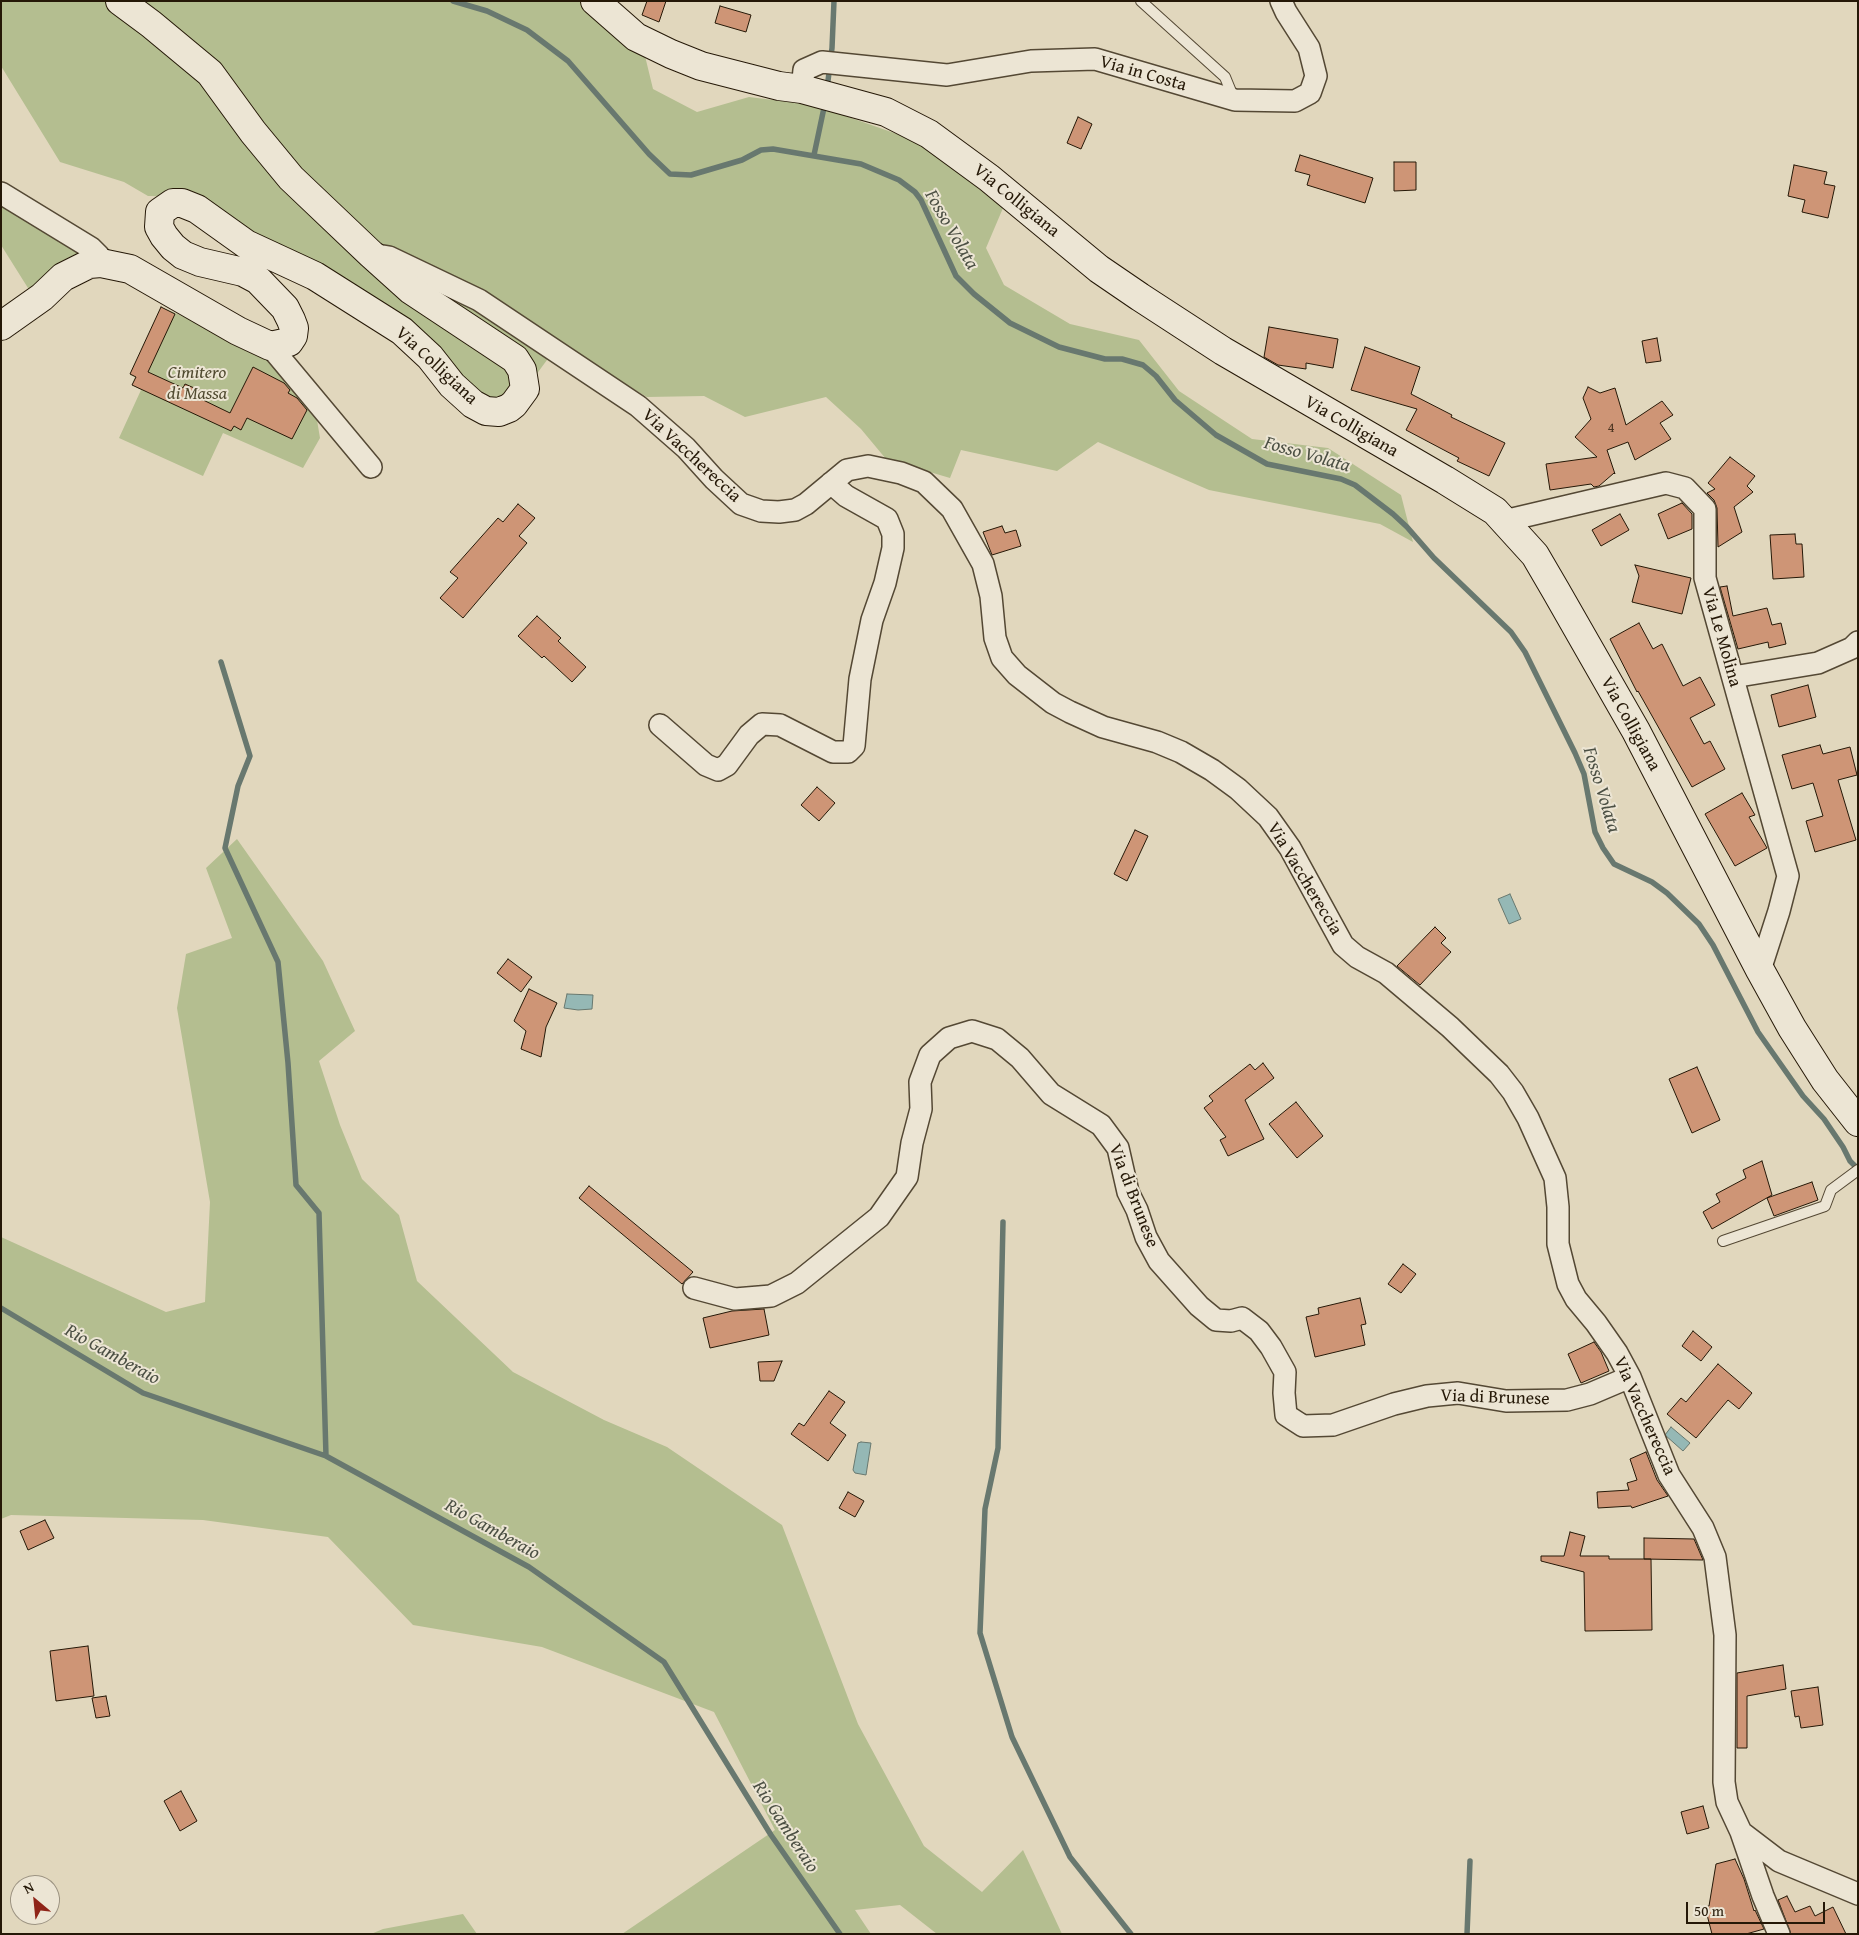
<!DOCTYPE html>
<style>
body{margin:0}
#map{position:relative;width:1859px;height:1935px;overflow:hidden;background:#e1d7bd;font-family:"Gentium Book Plus",serif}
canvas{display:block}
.frame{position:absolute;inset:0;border:2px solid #251807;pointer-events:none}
.north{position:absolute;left:10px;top:1875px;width:50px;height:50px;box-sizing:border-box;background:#ece5d4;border:1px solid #9c9382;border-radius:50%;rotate:332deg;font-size:14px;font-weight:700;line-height:20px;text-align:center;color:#251807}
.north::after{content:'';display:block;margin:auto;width:18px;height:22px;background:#8f2418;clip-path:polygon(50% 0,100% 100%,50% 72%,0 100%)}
.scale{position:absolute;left:1686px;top:1902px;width:139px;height:22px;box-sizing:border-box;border:2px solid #251807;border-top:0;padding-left:6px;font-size:15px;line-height:18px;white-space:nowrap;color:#251807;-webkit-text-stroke:4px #ece5d4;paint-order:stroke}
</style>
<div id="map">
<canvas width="1859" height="1935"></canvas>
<div class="frame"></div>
<div class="north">N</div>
<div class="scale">50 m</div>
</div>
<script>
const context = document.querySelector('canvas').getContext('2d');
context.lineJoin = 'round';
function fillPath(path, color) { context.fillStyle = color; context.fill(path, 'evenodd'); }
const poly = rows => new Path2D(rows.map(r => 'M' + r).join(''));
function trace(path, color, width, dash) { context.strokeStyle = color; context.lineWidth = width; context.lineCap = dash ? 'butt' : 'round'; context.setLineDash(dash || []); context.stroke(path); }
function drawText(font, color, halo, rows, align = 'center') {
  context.font = font + ' "Gentium Book Plus",serif'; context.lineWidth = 4; context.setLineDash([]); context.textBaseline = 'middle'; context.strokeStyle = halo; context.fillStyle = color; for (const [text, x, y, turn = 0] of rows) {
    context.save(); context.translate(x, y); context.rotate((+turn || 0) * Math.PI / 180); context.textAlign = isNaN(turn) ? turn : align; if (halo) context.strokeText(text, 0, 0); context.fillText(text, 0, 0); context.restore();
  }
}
fillPath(poly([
 [1,1,586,1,645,56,653,89,697,112,749,97,814,105,920,142,1003,208,986,248,1004,285,1070,324,1139,340,1179,391,1252,439,1328,448,1401,495,1413,542,1380,524,1209,490,1098,442,1057,471,961,450,950,478,886,459,861,429,826,397,745,417,704,396,647,397,558,345,533,379,496,403,199,197,148,196,124,182,60,162,1,66],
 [1,205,91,253,33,296,1,245],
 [161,307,218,331,289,371,314,402,320,438,303,468,223,433,203,476,119,438,141,390,132,385,135,377,130,375],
 [237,839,323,961,355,1031,319,1061,340,1125,362,1179,399,1215,417,1281,513,1372,604,1420,667,1447,782,1525,858,1724,924,1846,982,1892,1023,1850,1062,1934,937,1934,900,1905,855,1910,871,1934,622,1934,775,1830,714,1712,542,1647,413,1625,328,1537,203,1520,11,1515,1,1519,1,1237,166,1312,205,1302,210,1202,177,1008,186,954,232,938,206,868],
 [463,1914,477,1934,371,1934,383,1929]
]), '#b4be90');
const water = poly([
 [1510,894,1521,919,1509,924,1498,899,1510,894],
 [567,994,593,995,592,1009,578,1010,564,1008,567,994],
 [1671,1427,1690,1443,1683,1451,1665,1435,1671,1427],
 [861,1442,871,1443,866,1475,855,1473,853,1470,858,1443,861,1442]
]);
fillPath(water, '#95b8b5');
trace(water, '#68786f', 1);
trace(poly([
 [453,1,487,11,527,30,568,61,649,154,670,174,691,175,742,160,761,150,773,149,861,164,899,180,915,192,921,200,956,276,974,294,1010,323,1059,347,1105,359,1122,359,1143,365,1156,376,1175,400,1216,435,1267,464,1341,479,1355,485,1393,514,1407,527,1434,558,1511,632,1525,652,1575,753,1584,774,1595,832,1603,848,1614,864,1652,882,1667,893,1699,924,1713,945,1758,1032,1803,1096,1824,1119,1843,1147,1850,1161,1858,1169],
 [827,89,832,48,834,1],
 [814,155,825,103],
 [221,662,250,756,238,786,225,848,278,962,288,1063,296,1185,319,1213,326,1456],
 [1003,1222,998,1448,985,1509,980,1633,1012,1737,1070,1857,1131,1934],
 [1,1308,143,1393,326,1456,529,1567,664,1662,771,1835,840,1934],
 [1467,1934,1470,1861]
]), '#68786f', 5.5);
const building = poly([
 [647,1,666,1,659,22,642,15,647,1],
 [720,6,751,15,746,32,715,23,720,6],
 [1078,117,1092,124,1081,149,1067,143,1078,117],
 [1300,155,1373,178,1365,203,1307,185,1310,175,1295,171,1300,155],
 [1394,162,1416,162,1416,190,1394,191,1394,162],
 [1794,165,1827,172,1824,184,1835,186,1828,218,1802,212,1805,200,1788,196,1794,165],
 [161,307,175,314,148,372,183,388,185,384,201,391,199,398,230,413,253,367,284,383,290,390,288,393,297,398,307,410,292,439,247,418,241,430,234,426,231,431,132,385,136,377,130,374,161,307],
 [1269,327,1338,339,1333,368,1306,363,1306,369,1278,365,1264,357,1269,327],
 [1657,338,1661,361,1646,363,1642,341,1657,338],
 [1365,347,1420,367,1411,394,1452,415,1451,417,1505,443,1489,476,1457,461,1459,458,1406,430,1417,409,1351,390,1365,347],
 [1588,387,1600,393,1615,388,1626,425,1662,401,1673,415,1660,423,1671,439,1635,460,1628,442,1607,450,1615,474,1614,473,1599,486,1594,487,1591,484,1550,490,1546,464,1597,457,1575,437,1591,419,1583,398,1588,387],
 [1730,457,1755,476,1747,486,1753,492,1734,507,1742,532,1718,547,1717,508,1714,500,1707,493,1715,489,1708,483,1730,457],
 [1682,503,1692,514,1692,529,1668,539,1658,514,1682,503],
 [518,504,535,518,519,536,527,543,463,618,440,598,458,578,450,572,498,518,503,522,518,504],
 [1620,514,1629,530,1601,546,1592,530,1620,514],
 [1002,526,1005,533,1016,530,1021,546,992,555,983,532,1002,526],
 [1795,534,1796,544,1802,544,1804,577,1773,579,1770,535,1795,534],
 [1635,565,1691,578,1682,614,1632,602,1639,576,1635,565],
 [1727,586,1733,616,1767,608,1772,625,1781,623,1786,644,1769,648,1768,642,1738,649,1720,587,1727,586],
 [537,616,561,638,558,641,586,667,572,682,544,656,542,658,518,636,537,616],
 [1639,623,1653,649,1662,644,1683,686,1700,677,1715,705,1690,718,1704,744,1710,741,1725,769,1692,787,1638,691,1637,692,1610,639,1639,623],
 [1808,685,1816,717,1779,727,1771,695,1808,685],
 [1820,745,1823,754,1850,747,1857,775,1838,780,1856,840,1815,852,1806,821,1823,816,1813,783,1792,789,1782,755,1820,745],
 [817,787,835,803,819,821,801,805,817,787],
 [1742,793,1755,815,1749,817,1767,848,1735,866,1705,814,1742,793],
 [1135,830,1148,836,1127,881,1114,874,1135,830],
 [1435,927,1446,938,1441,943,1451,952,1420,985,1397,966,1435,927],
 [508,959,532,977,521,992,497,973,508,959],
 [529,989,557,1003,546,1027,541,1057,521,1049,526,1031,514,1021,529,989],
 [1263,1063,1274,1078,1245,1100,1264,1139,1228,1156,1220,1140,1226,1137,1204,1108,1213,1101,1209,1096,1250,1064,1255,1070,1263,1063],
 [1697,1067,1720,1120,1692,1133,1669,1079,1697,1067],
 [1296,1102,1323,1136,1297,1158,1269,1124,1296,1102],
 [1762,1161,1772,1195,1712,1229,1703,1212,1720,1202,1716,1194,1746,1178,1743,1170,1762,1161],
 [1812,1182,1818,1200,1774,1216,1767,1198,1812,1182],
 [589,1186,693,1272,682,1284,579,1198,589,1186],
 [1403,1264,1416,1274,1401,1293,1388,1284,1403,1264],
 [1360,1298,1366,1324,1361,1325,1365,1345,1315,1357,1306,1317,1319,1314,1318,1308,1360,1298],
 [764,1309,769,1335,710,1348,703,1318,732,1311,764,1309],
 [1693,1331,1712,1347,1701,1361,1682,1346,1693,1331],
 [1594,1342,1601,1352,1609,1371,1581,1383,1568,1354,1594,1342],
 [782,1361,774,1381,760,1381,758,1362,782,1361],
 [1718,1364,1752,1393,1739,1409,1728,1400,1696,1438,1667,1414,1681,1398,1686,1402,1718,1364],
 [829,1391,845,1402,830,1423,846,1435,828,1461,791,1434,799,1423,804,1426,829,1391],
 [1646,1452,1657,1480,1668,1496,1632,1508,1631,1506,1598,1508,1597,1492,1629,1490,1627,1483,1637,1480,1630,1459,1646,1452],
 [848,1492,864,1501,855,1517,839,1508,848,1492],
 [45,1520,54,1538,28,1550,20,1531,45,1520],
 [1570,1532,1585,1536,1580,1556,1609,1556,1609,1559,1651,1559,1652,1630,1585,1631,1584,1572,1541,1561,1541,1556,1564,1556,1570,1532],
 [1644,1538,1694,1539,1703,1560,1644,1559,1644,1538],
 [88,1646,94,1696,56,1701,50,1651,88,1646],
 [1783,1665,1786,1689,1747,1696,1747,1748,1737,1748,1737,1673,1783,1665],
 [1818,1687,1823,1725,1801,1728,1799,1716,1795,1717,1791,1691,1818,1687],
 [106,1696,110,1716,96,1718,92,1698,106,1696],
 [181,1791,197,1821,180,1831,164,1801,181,1791],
 [1703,1806,1709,1828,1687,1834,1681,1812,1703,1806],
 [1735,1859,1744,1879,1754,1911,1755,1910,1764,1929,1746,1934,1712,1934,1705,1907,1709,1906,1716,1864,1735,1859],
 [1787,1896,1795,1912,1810,1906,1815,1916,1833,1907,1846,1934,1791,1934,1778,1900,1787,1896]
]);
fillPath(building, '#ce9576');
trace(building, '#251807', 1);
const lane = poly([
 [1141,1,1225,77,1234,99],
 [1723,1241,1825,1206,1831,1190,1858,1170]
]);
const street = poly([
 [802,89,804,70,822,62,947,75,1031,61,1095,59,1235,100,1295,101,1310,93,1316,76,1309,48,1286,12,1281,1],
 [1,193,91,248,99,256,101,263],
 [377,255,389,257,479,300,638,406,686,448,714,479,741,504,761,511,779,512,795,510,806,504,847,470,868,466,901,473,924,482,952,509,983,564,991,596,995,638,1002,658,1017,675,1053,703,1070,712,1103,727,1157,742,1181,752,1212,770,1238,789,1268,817,1290,848,1343,945,1357,957,1386,973,1450,1027,1499,1074,1513,1092,1528,1118,1555,1178,1558,1207,1558,1244,1568,1284,1576,1299,1596,1323,1617,1353,1630,1377,1669,1475,1703,1528,1715,1557,1725,1635,1724,1782,1727,1802,1741,1832,1763,1896,1779,1934],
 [270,346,371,467],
 [1504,521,1666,483,1685,488,1705,509,1705,578,1788,876,1779,911,1760,970],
 [1733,677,1818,663,1852,648,1858,642],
 [660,725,706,765,718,770,727,765,749,735,762,724,780,725,833,752,848,752,854,746,860,679,872,620,885,583,893,548,893,534,887,519,846,496,831,483],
 [694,1288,735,1299,771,1296,797,1283,879,1217,907,1177,912,1143,921,1109,920,1082,930,1055,949,1038,972,1031,997,1039,1020,1058,1051,1094,1101,1125,1118,1148,1128,1192,1137,1210,1146,1237,1159,1261,1199,1306,1216,1320,1231,1321,1242,1318,1259,1331,1271,1347,1285,1372,1284,1393,1286,1415,1303,1426,1333,1425,1394,1404,1427,1396,1458,1393,1506,1401,1567,1400,1590,1394,1630,1377],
 [1741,1832,1779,1861,1858,1894]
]);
const secondary = poly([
 [595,1,636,37,671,54,701,66,779,86,802,89,886,112,929,134,989,178,1099,269,1140,297,1223,351,1445,480,1495,511,1535,555,1556,591,1636,731,1760,970,1792,1028,1825,1080,1858,1122],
 [1,326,42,297,63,277,89,264,101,263,130,269,238,331,270,346,289,342,293,336,294,328,291,320,285,308,258,280,243,272,200,262,183,255,173,247,164,236,159,227,160,212,173,203,182,203,197,209,246,244,315,276,402,331,430,357,452,385,473,404,486,411,499,412,509,408,514,404,525,389,522,370,515,359,411,290,371,254,291,178,253,132,210,73,151,24,120,1]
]);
trace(lane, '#544834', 12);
trace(street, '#544834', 24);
trace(secondary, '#251807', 30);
trace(lane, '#ece5d4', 10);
trace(street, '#ece5d4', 21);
trace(secondary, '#ece5d4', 28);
drawText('15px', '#4f3723', null, [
 ["4",1611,428]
]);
drawText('18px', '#251807', '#ece5d4', [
 ["Via in Costa",1143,74,16],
 ["Via Colligiana",1016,201,39],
 ["Via Colligiana",436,366,43],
 ["Via Colligiana",1351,427,30],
 ["Via Vacchereccia",691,456,43],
 ["Via Le Molina",1721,637,74],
 ["Via Colligiana",1630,724,61],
 ["Via Vacchereccia",1304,879,59],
 ["Via di Brunese",1133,1196,69],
 ["Via di Brunese",1495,1398,2],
 ["Via Vacchereccia",1644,1416,66]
]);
drawText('italic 18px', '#504a30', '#ece5d4', [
 ["Cimitero",197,373],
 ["di Massa",197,394]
]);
drawText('italic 19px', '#4c5044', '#ece5d4', [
 ["Fosso Volata",951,230,60],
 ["Fosso Volata",1307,455,16],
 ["Fosso Volata",1601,790,73],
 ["Rio Gamberaio",112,1355,29],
 ["Rio Gamberaio",492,1530,29],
 ["Rio Gamberaio",785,1827,57]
]);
</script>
